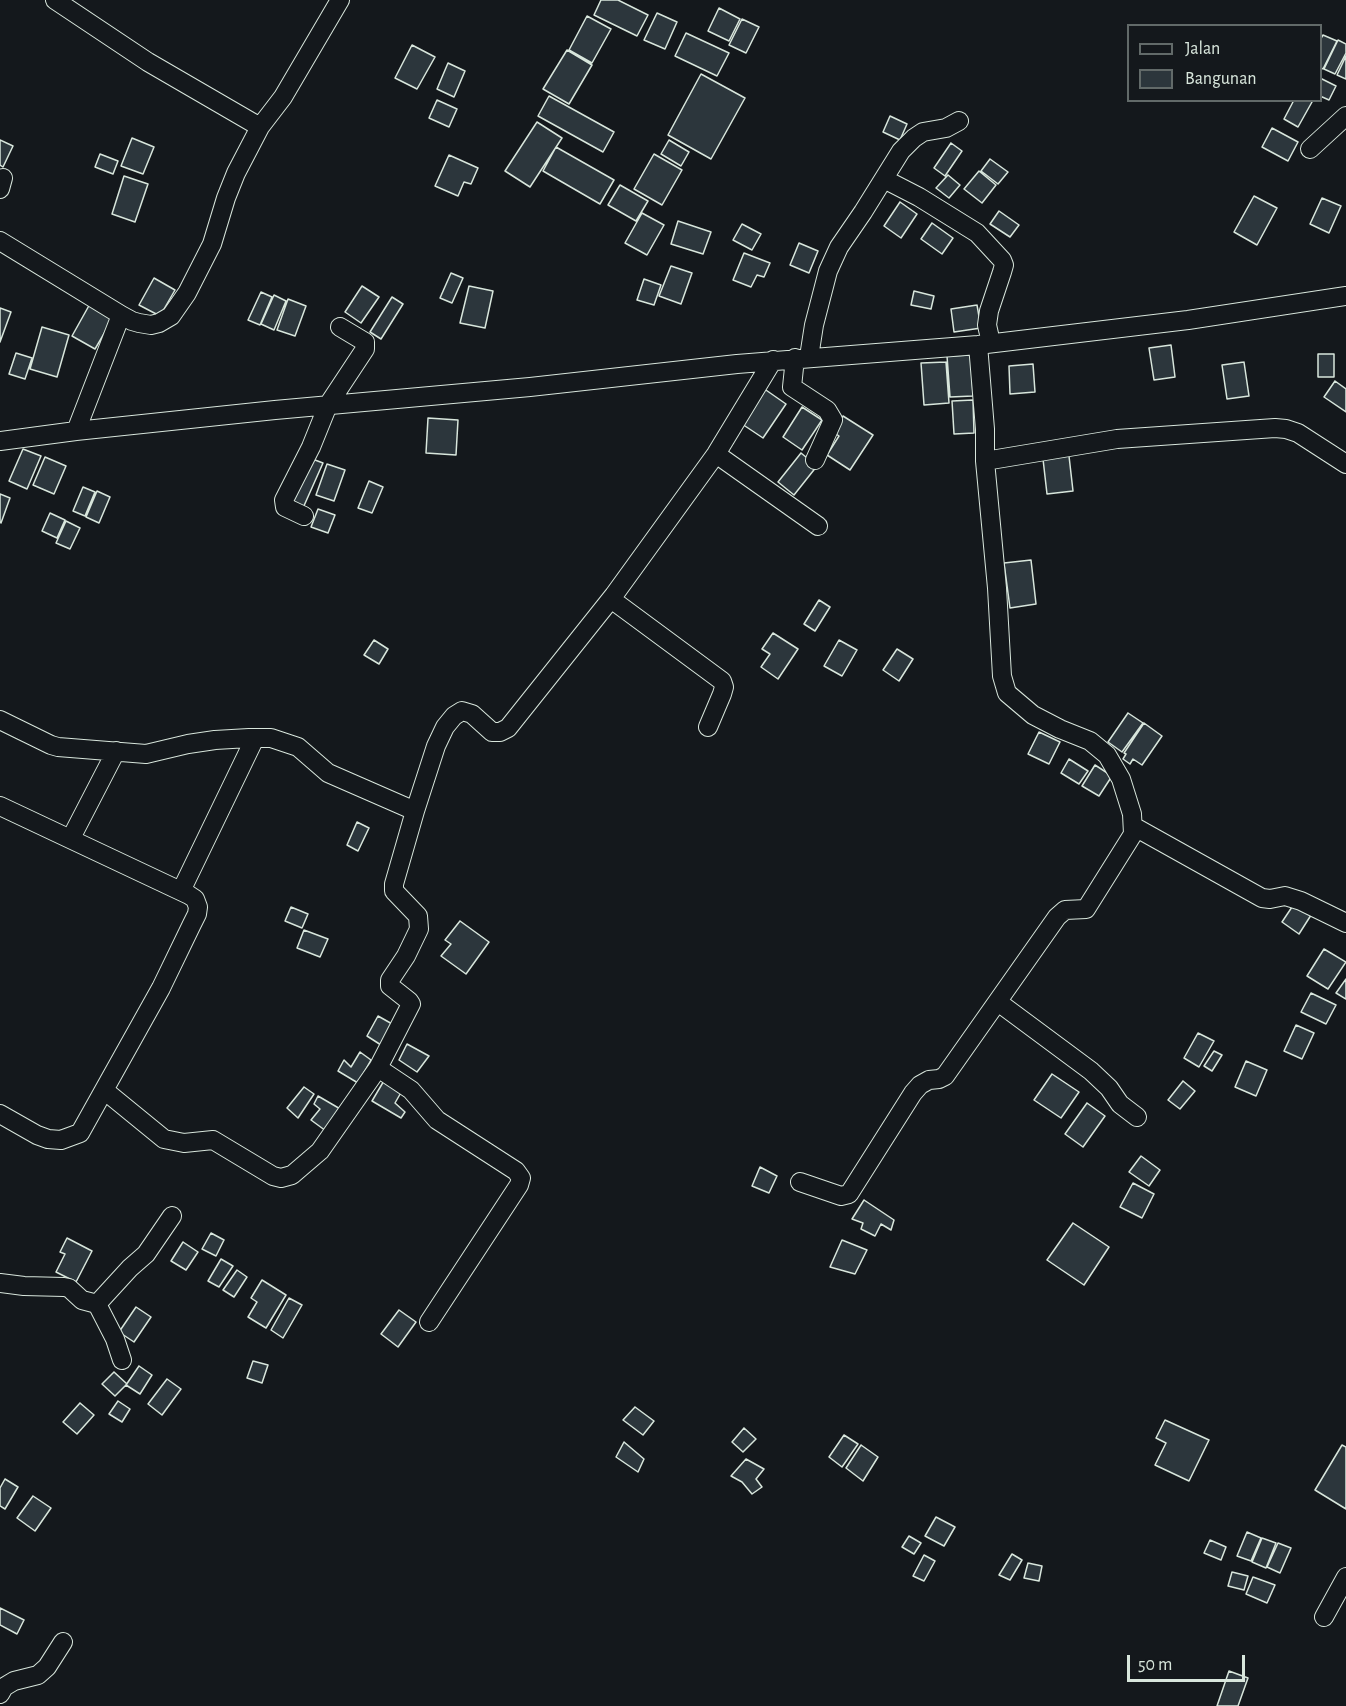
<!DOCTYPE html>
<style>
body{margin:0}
#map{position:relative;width:1346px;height:1706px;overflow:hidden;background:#14181c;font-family:"Alegreya Sans",sans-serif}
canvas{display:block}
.legend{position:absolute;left:1127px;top:24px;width:195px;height:78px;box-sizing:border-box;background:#14181c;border:2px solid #626a69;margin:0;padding:8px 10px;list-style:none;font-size:18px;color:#d8e6dc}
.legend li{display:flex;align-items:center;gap:12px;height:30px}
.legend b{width:30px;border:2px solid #626a69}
.scale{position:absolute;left:1127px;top:1655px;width:118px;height:27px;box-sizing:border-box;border:3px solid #d8e6dc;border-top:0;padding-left:8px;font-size:18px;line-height:21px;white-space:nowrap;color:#d8e6dc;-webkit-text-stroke:4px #14181c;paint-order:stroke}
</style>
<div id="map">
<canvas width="1346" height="1706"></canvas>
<ul class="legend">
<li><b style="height:8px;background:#14181c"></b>Jalan</li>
<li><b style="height:16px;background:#2c363c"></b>Bangunan</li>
</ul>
<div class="scale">50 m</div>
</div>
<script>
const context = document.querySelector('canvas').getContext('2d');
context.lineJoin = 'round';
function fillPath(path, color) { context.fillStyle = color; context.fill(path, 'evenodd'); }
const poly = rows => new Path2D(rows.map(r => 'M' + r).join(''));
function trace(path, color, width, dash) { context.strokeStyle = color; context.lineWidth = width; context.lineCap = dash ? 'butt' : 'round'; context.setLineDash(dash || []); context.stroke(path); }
const building = poly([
 [601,0,618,0,648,15,637,36,594,15,601,0],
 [719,8,740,19,729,41,708,31,719,8],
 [657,13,677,22,665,49,644,40,657,13],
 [587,16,611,29,592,63,569,50,587,16],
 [742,19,759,27,746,53,729,45,742,19],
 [686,33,729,53,717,76,675,56,686,33],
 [1323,35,1337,41,1323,69,1320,67,1320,40,1323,35],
 [1338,40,1346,44,1346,53,1335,74,1324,69,1338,40],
 [412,45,435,57,417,89,395,78,412,45],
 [567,50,592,65,569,104,543,89,567,50],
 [1346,56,1346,79,1337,75,1346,56],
 [448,63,465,71,454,97,437,89,448,63],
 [701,74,745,98,711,159,668,135,701,74],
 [1320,78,1336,86,1329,100,1320,96,1320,78],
 [549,96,614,132,603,152,538,116,549,96],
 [437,100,457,109,449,127,429,118,437,100],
 [1294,100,1309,100,1312,102,1298,127,1284,119,1294,100],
 [890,116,907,124,900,140,883,132,890,116],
 [537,122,562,138,530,187,505,171,537,122],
 [1272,128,1298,142,1288,161,1262,147,1272,128],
 [132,138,154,147,143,174,121,166,132,138],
 [0,140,13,146,3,167,0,165,0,140],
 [669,140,689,152,681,166,661,154,669,140],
 [951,143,962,151,945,176,934,168,951,143],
 [556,147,614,180,600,204,543,171,556,147],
 [100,154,118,161,113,174,95,167,100,154],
 [654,154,682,170,662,205,634,189,654,154],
 [449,155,478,168,471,184,464,182,458,196,435,186,449,155],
 [990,159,1008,172,998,184,981,171,990,159],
 [979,171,996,185,982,203,964,189,979,171],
 [948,175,960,185,949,198,936,188,948,175],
 [124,176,148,184,135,222,112,214,124,176],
 [620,185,648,201,636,221,608,205,620,185],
 [1254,196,1277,208,1257,245,1234,232,1254,196],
 [1322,198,1341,206,1329,233,1310,224,1322,198],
 [900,202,917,214,901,238,884,226,900,202],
 [999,211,1019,225,1010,237,990,224,999,211],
 [642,213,664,225,647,255,625,243,642,213],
 [678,221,711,232,703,254,671,244,678,221],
 [932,223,953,238,942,254,921,239,932,223],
 [742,224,761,234,752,250,733,240,742,224],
 [799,243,818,251,809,273,790,265,799,243],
 [744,253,770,263,764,277,757,275,751,287,733,280,744,253],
 [671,266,692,273,681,304,659,296,671,266],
 [451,273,463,278,452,303,440,298,451,273],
 [154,278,175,290,160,316,139,305,154,278],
 [644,279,661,285,654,305,637,300,644,279],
 [362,286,379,297,361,323,345,312,362,286],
 [469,286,493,291,485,328,460,323,469,286],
 [914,291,934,296,931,309,911,305,914,291],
 [261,292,272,297,260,325,248,320,261,292],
 [274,295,286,301,274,330,261,324,274,295],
 [392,297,403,304,381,339,370,332,392,297],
 [288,299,306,306,295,336,277,330,288,299],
 [91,302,115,315,95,349,72,336,91,302],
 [977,305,981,328,954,332,951,309,977,305],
 [0,308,11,312,0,342,0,308],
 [42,327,69,335,57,377,30,369,42,327],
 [1171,345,1175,377,1154,380,1149,348,1171,345],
 [16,353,32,358,25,379,9,374,16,353],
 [1318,354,1334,354,1334,377,1318,377,1318,354],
 [971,355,973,396,950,397,947,356,971,355],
 [946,362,949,403,924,405,921,363,946,362],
 [1244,362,1249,396,1227,399,1222,365,1244,362],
 [1033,364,1035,392,1010,394,1009,366,1033,364],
 [1335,381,1346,389,1346,412,1324,397,1335,381],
 [763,388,786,404,763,438,739,422,763,388],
 [973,400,974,433,954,434,952,401,973,400],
 [802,407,822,420,802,450,783,437,802,407],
 [843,416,873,435,850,470,827,455,839,436,833,432,843,416],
 [428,418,458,420,456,455,426,453,428,418],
 [23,449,41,456,27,489,9,481,23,449],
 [801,453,817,466,794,495,778,482,801,453],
 [1069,456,1073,491,1047,494,1043,459,1069,456],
 [45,457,66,466,54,494,33,485,45,457],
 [307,457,323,463,303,508,288,501,307,457],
 [327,464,345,470,334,501,316,495,327,464],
 [369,481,383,487,372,513,358,508,369,481],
 [83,487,95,492,85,516,73,511,83,487],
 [97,491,110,497,99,523,86,517,97,491],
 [0,494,10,498,1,523,0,522,0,494],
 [318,509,335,515,328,533,311,527,318,509],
 [50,513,65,520,57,538,42,531,50,513],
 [66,521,80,528,70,549,56,543,66,521],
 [1031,560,1036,604,1010,608,1004,563,1031,560],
 [819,600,830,607,815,631,804,624,819,600],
 [773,633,798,649,778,679,761,667,770,654,762,649,773,633],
 [374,640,388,649,379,664,364,655,374,640],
 [839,640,857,650,842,676,824,666,839,640],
 [897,649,913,659,899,681,883,670,897,649],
 [1128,713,1143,723,1122,752,1108,742,1128,713],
 [1144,723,1162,736,1142,765,1133,759,1130,764,1123,759,1126,754,1124,753,1144,723],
 [1039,732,1060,742,1049,764,1028,754,1039,732],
 [1069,759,1088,771,1079,784,1061,773,1069,759],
 [1095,765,1112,776,1099,796,1082,786,1095,765],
 [357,822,369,828,358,851,347,845,357,822],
 [1296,901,1313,912,1299,934,1282,922,1296,901],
 [291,907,308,914,302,928,285,921,291,907],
 [460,921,489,942,466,974,441,956,451,944,445,940,460,921],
 [304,930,328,939,320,957,297,948,304,930],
 [1324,949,1346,962,1328,989,1307,976,1324,949],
 [1346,979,1346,999,1336,993,1346,979],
 [1311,993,1336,1005,1326,1024,1301,1012,1311,993],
 [378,1016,394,1025,381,1045,367,1036,378,1016],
 [1296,1025,1314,1033,1302,1059,1284,1051,1296,1025],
 [1198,1033,1214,1041,1199,1067,1184,1058,1198,1033],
 [407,1044,429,1056,417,1072,399,1060,407,1044],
 [1214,1051,1222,1055,1212,1071,1204,1066,1214,1051],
 [360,1052,371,1060,358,1083,338,1071,344,1060,351,1067,360,1052],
 [1246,1061,1267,1070,1256,1096,1235,1087,1246,1061],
 [1052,1074,1079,1092,1061,1118,1034,1100,1052,1074],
 [385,1079,403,1089,395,1103,405,1112,401,1118,372,1101,385,1079],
 [1183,1081,1195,1091,1180,1109,1168,1100,1183,1081],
 [304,1087,314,1094,298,1118,287,1108,304,1087],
 [318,1096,342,1110,326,1131,311,1120,320,1109,314,1104,318,1096],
 [1087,1103,1105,1116,1083,1147,1065,1134,1087,1103],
 [1141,1156,1160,1170,1149,1186,1129,1172,1141,1156],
 [760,1167,777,1176,769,1193,752,1186,760,1167],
 [1133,1183,1154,1194,1142,1218,1120,1207,1133,1183],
 [864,1200,894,1220,891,1230,881,1224,875,1236,861,1229,863,1223,852,1219,864,1200],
 [1073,1223,1109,1247,1084,1285,1047,1260,1073,1223],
 [211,1233,224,1240,216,1256,202,1249,211,1233],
 [67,1238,92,1251,76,1282,56,1272,65,1254,60,1252,67,1238],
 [842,1240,867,1250,855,1274,830,1267,842,1240],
 [183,1242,198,1252,186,1270,171,1261,183,1242],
 [221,1259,233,1266,219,1287,208,1281,221,1259],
 [237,1270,247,1277,234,1297,223,1290,237,1270],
 [262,1280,286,1295,266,1328,248,1317,257,1302,251,1298,262,1280],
 [289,1298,302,1305,283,1338,271,1330,289,1298],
 [136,1307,151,1317,134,1342,119,1332,136,1307],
 [399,1310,416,1322,398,1347,381,1334,399,1310],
 [253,1361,268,1365,262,1383,247,1378,253,1361],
 [139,1366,152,1375,140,1394,126,1385,139,1366],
 [114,1372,127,1384,115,1396,102,1384,114,1372],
 [167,1379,181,1389,162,1415,148,1404,167,1379],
 [118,1401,130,1409,122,1422,109,1414,118,1401],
 [80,1403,94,1415,77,1434,63,1422,80,1403],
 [635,1407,654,1421,643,1435,623,1420,635,1407],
 [1165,1420,1209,1440,1189,1481,1155,1465,1166,1443,1156,1438,1165,1420],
 [744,1428,756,1439,743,1452,732,1442,744,1428],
 [844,1435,858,1444,842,1467,829,1457,844,1435],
 [624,1442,644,1459,638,1472,616,1457,624,1442],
 [861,1445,878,1457,863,1481,846,1468,861,1445],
 [1342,1445,1346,1447,1346,1509,1315,1490,1342,1445],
 [746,1459,764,1469,756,1479,762,1487,752,1494,742,1482,731,1476,746,1459],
 [5,1479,18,1487,5,1509,0,1506,0,1488,5,1479],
 [33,1496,51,1508,35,1531,17,1518,33,1496],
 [936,1517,955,1527,944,1546,925,1536,936,1517],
 [1247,1532,1261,1538,1251,1561,1237,1556,1247,1532],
 [909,1536,921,1543,914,1554,902,1547,909,1536],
 [1262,1538,1276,1543,1266,1568,1252,1562,1262,1538],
 [1210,1540,1226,1547,1221,1560,1204,1553,1210,1540],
 [1278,1543,1291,1548,1280,1573,1267,1567,1278,1543],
 [1012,1554,1022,1560,1010,1580,999,1575,1012,1554],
 [924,1555,935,1561,924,1581,913,1576,924,1555],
 [1028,1563,1042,1566,1039,1581,1024,1578,1028,1563],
 [1232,1572,1248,1576,1244,1590,1228,1586,1232,1572],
 [1253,1577,1275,1585,1267,1603,1246,1594,1253,1577],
 [0,1608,24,1620,17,1634,0,1625,0,1608],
 [1229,1671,1248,1678,1238,1706,1217,1706,1229,1671]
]);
fillPath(building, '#2c363c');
trace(building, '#d8e6dc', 1.5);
const minor = poly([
 [55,0,148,62,260,127],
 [1310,149,1346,116],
 [884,179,919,197,977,233,1002,260,1004,265,1002,272,989,311,987,325,991,343],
 [0,189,3,178],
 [0,241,121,315,76,431],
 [121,315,132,321,139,323,151,325,159,323,171,316,187,293,212,244,226,198,236,173,260,127,283,97,340,0],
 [809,357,814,325,828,271,839,247,863,212,901,151,914,138,923,132,946,128,959,121],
 [795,358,792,387,827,410,833,420,815,460],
 [0,441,76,431,275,410,530,387,737,364,978,345,1188,320,1346,296],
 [716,454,818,526],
 [985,461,1117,439,1275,428,1286,429,1298,433,1346,464],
 [304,516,285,507,284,500,311,447,328,405,365,349,365,342,340,327],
 [611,599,722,681,724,687,722,694,708,727],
 [0,720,51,745,58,747,146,754,188,744,215,740,249,738,271,738,298,747,328,773,415,811,394,884,394,891,418,916,419,929,406,956,390,980,390,986,409,1001,411,1004,378,1068,320,1151,292,1175,281,1178,273,1176,213,1140,184,1143,164,1139,104,1090],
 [0,806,189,895,195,899,198,907,197,914,192,924,161,988,80,1133,61,1140,48,1139,37,1135,0,1114],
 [415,811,436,746,445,727,454,716,462,711,472,714,492,732,500,732,508,728,614,595,716,454,773,360],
 [1133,826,1262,898,1270,899,1285,896,1301,901,1346,923],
 [71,838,116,751],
 [181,891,255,738],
 [998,1002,1091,1071,1109,1088,1120,1104,1137,1117],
 [378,1068,411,1090,437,1120,516,1171,521,1178,519,1185,429,1322],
 [800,1182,841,1196,849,1194,913,1093,920,1085,929,1080,939,1079,945,1076,1057,917,1065,910,1086,909,1133,834,1132,814,1121,779,1107,755,1090,741,1060,729,1033,715,1007,693,1002,676,997,588,985,461,985,429,978,345],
 [0,1283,24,1286,64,1287,69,1288,82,1300,97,1304,130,1268,146,1254,172,1216],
 [97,1304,115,1339,122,1360],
 [1324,1617,1346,1577],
 [0,1694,4,1687,14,1681,38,1675,47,1667,63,1642]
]);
trace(minor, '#d8e6dc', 20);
trace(minor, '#14181c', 18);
</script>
